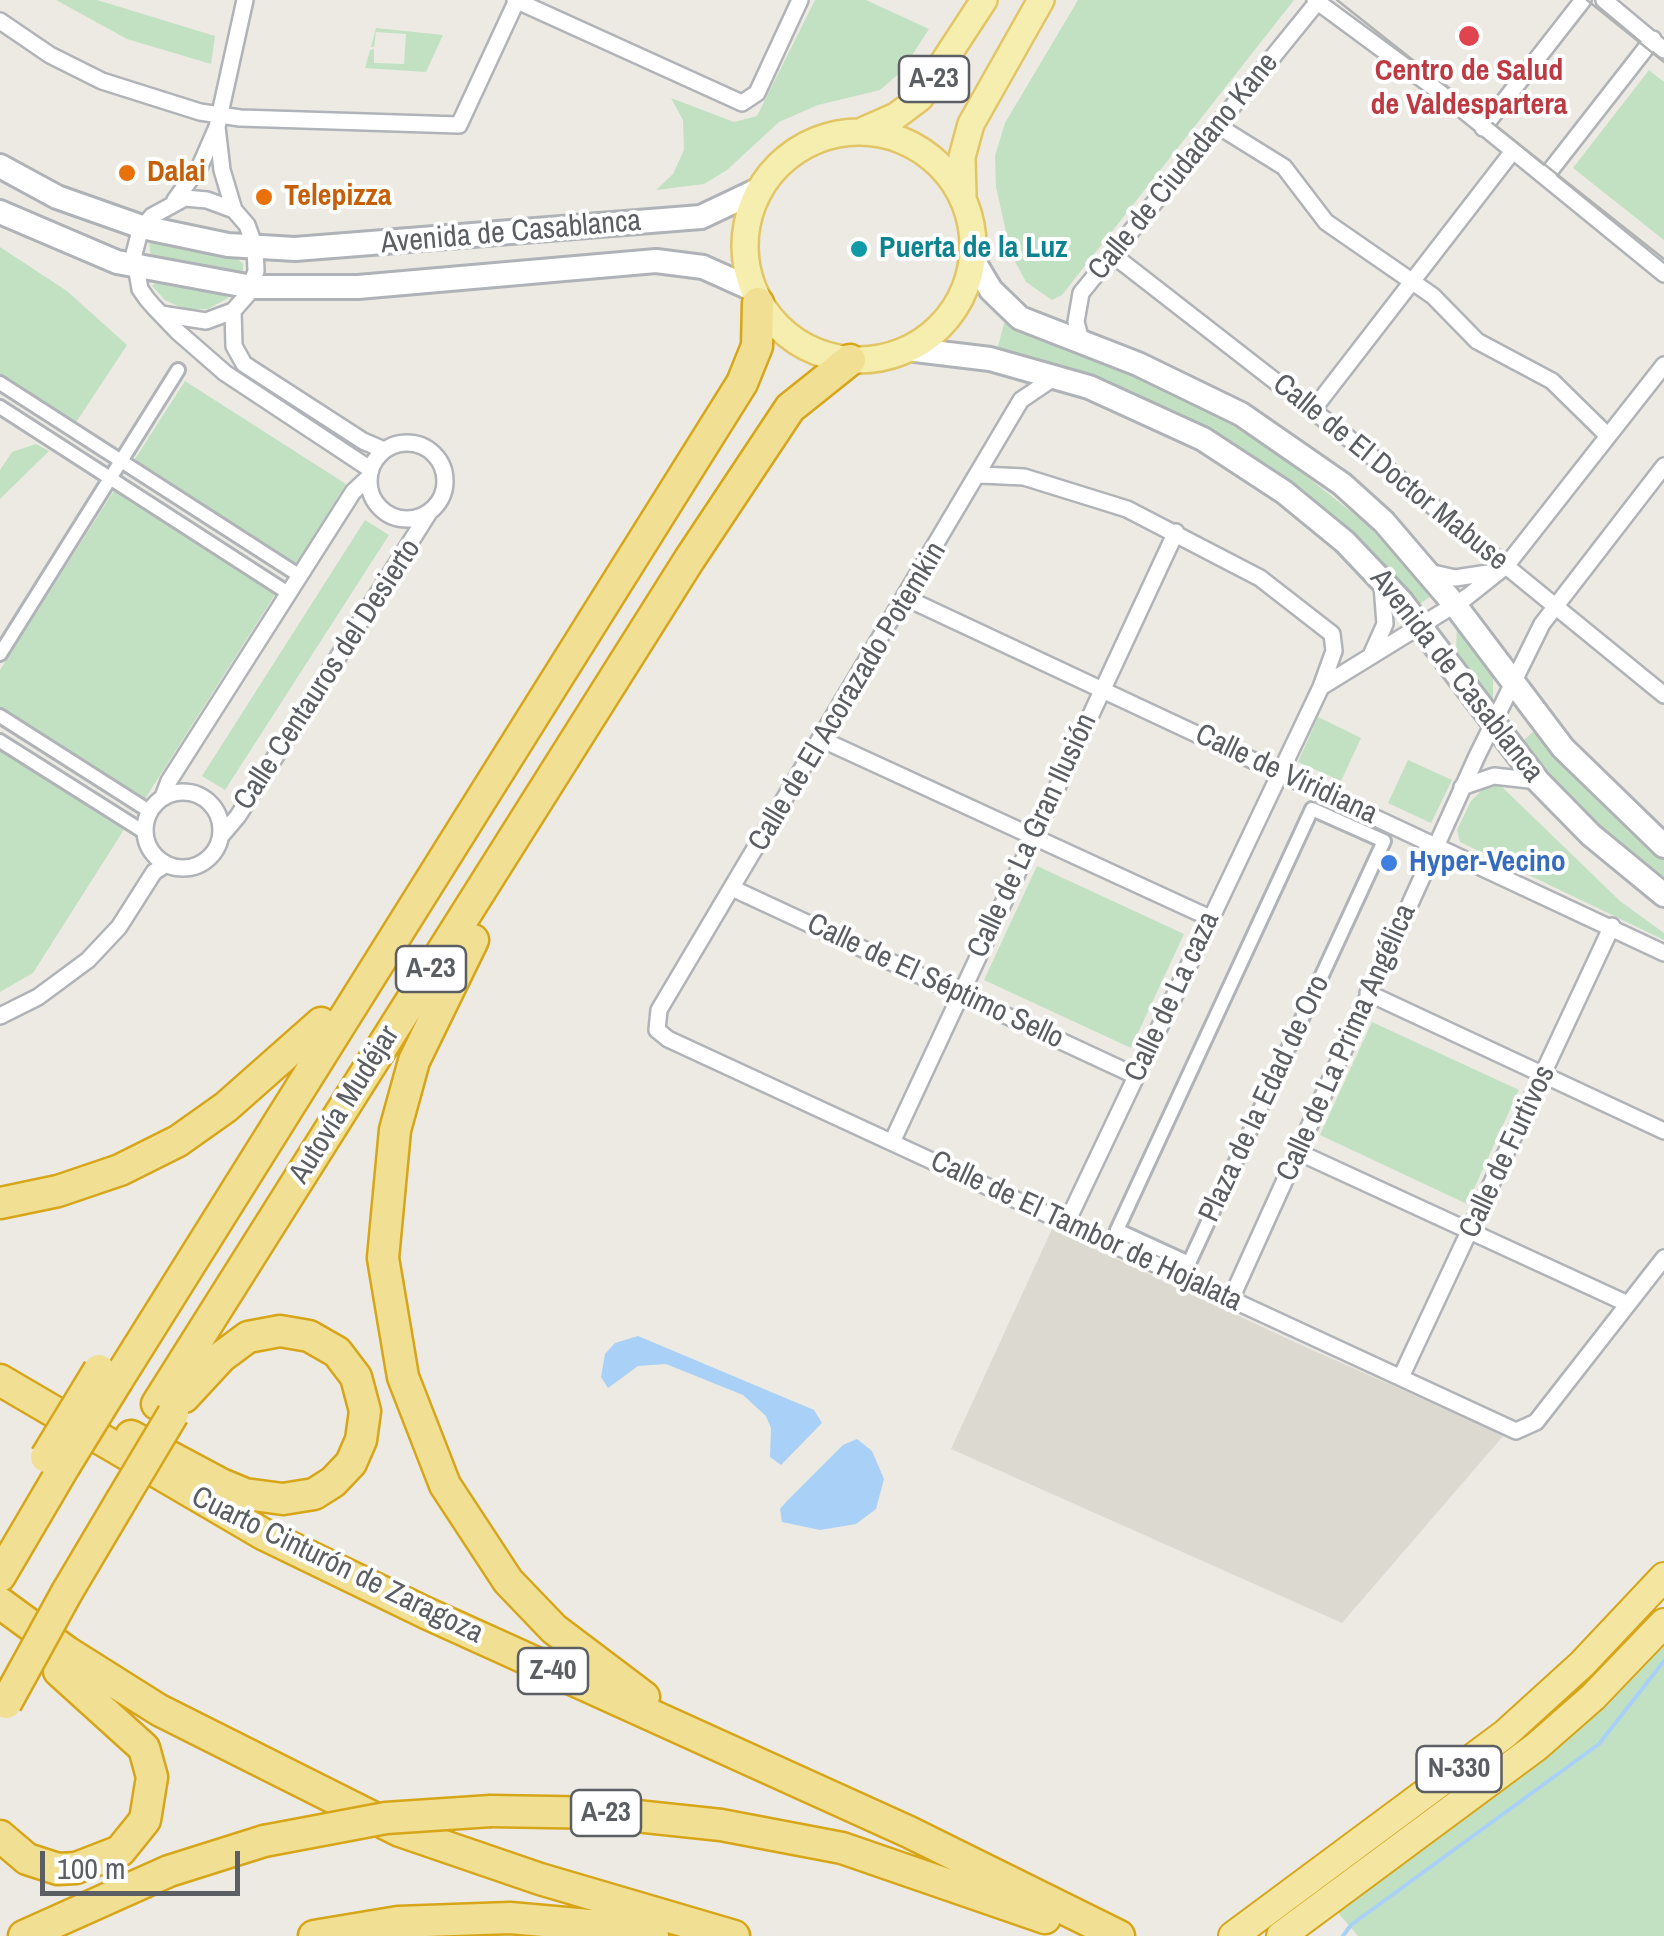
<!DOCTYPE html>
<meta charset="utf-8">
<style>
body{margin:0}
#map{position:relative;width:1664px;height:1936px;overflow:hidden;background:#eceae3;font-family:"Archivo Narrow",sans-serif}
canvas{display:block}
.scale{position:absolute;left:40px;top:1851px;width:200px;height:45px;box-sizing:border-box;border:5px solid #5b5e62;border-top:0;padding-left:12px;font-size:30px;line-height:35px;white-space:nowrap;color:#5b5e62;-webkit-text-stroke:8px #fff;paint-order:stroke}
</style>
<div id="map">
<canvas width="1664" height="1936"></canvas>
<div class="scale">100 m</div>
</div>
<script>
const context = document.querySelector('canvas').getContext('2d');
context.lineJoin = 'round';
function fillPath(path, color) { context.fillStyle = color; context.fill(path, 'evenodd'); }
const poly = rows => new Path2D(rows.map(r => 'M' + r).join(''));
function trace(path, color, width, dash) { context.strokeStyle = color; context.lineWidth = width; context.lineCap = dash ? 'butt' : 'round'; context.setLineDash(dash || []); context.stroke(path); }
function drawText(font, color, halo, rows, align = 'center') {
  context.font = font + ' "Archivo Narrow",sans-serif'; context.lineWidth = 8; context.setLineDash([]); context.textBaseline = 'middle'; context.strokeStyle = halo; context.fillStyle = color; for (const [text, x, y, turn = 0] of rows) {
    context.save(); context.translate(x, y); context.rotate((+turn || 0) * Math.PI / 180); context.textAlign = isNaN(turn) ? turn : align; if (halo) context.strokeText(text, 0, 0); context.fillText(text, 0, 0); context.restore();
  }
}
fillPath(poly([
 [1052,1229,1301,1345,1504,1435,1342,1623,951,1449]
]), '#dcd9d1');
fillPath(poly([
 [56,0,97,0,215,36,211,64,127,39],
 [815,0,866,0,929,29,901,72,880,90,818,105,779,122,727,170,704,184,656,190,673,174,684,150,683,120,671,98,734,122,757,116],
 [1078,0,1294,0,1062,295,1052,300,1026,282,1011,254,996,187,995,156,1005,123],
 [376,28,443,35,426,72,365,68,370,50,374,49,374,63,404,64,406,34,376,32,374,47,371,47],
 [1649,70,1664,82,1664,240,1573,168],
 [149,242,235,256,243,264,243,274,151,259],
 [0,247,67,291,127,345,75,424,0,377],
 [155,283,227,295,228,298,208,309,186,310,165,300,152,286],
 [1005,320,1035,338,1100,360,1192,401,1275,451,1364,522,1434,594,1417,606,1394,580,1102,382,997,350],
 [185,381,346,484,295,566,133,462],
 [36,444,49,451,0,499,0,470,12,452],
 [115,489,276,593,143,802,0,711,0,670],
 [365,520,389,535,225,790,202,776],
 [1457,621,1493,674,1493,705,1456,652],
 [1318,717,1361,738,1341,781,1298,762],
 [1535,730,1592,793,1664,857,1664,880,1611,838,1521,743],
 [0,748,125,828,33,973,0,992],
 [1408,760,1452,780,1431,823,1388,803],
 [1500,785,1620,901,1664,933,1664,940,1460,842,1457,830,1471,801,1482,790],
 [1037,866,1184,934,1131,1048,984,980],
 [1372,1022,1519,1090,1467,1204,1320,1135],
 [1664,1632,1664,1936,1358,1936,1333,1907]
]), '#c2e1c3');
fillPath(poly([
 [638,1336,814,1410,822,1423,781,1465,770,1457,771,1428,766,1416,743,1395,666,1364,638,1366,608,1388,601,1377,605,1354,615,1343],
 [857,1439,872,1451,884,1479,876,1509,856,1524,820,1530,782,1522,780,1509,786,1502,843,1445]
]), '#a9d0f6');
trace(poly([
 [1343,1936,1351,1925,1599,1744,1664,1661]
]), '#a9d0f6', 4);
const pedestrian = poly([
 [0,383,300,576],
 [0,407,288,593],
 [0,654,178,370],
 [0,716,149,811],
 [0,741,144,832],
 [1312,809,1384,841,1189,1263,1117,1230,1312,809]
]);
const minor = poly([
 [515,0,742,103,757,93,800,0],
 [1315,0,1452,101,1664,274],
 [1604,0,1664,50],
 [0,21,50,55,102,81,200,112,240,118,459,125,517,0],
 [1218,126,1284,167,1326,222,1433,296,1477,341,1552,381,1608,436],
 [217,127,222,170,234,210],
 [1483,128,1583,0],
 [1546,176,1653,39],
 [175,200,200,166,217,127,245,0],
 [1113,255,1370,455,1664,695],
 [233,311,234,346,244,364,363,441,384,450],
 [161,314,206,321,233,311,248,294,256,271,255,247,247,225,234,210,207,200,185,198,152,216,140,231,134,254,140,289,147,299,154,307,178,332,225,373,370,469],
 [1082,344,1076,322,1081,293,1319,0],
 [1055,377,1021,400,659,1010,657,1030,668,1039,1516,1431,1536,1422,1664,1258],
 [1312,411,1513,151],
 '369 481a38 38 0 1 1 76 0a38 38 0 1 1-76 0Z',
 [981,475,1024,477,1127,509,1260,578,1332,634,1334,651,1321,687],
 [1429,572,1455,578,1495,572],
 [906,598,1664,953],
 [1372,653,1385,624,1382,585],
 [823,740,1210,918],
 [1462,787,1494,776,1538,781],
 '145 830a38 38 0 1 1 76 0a38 38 0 1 1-76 0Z',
 [163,797,169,781,353,492,369,477],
 [221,836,238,816,430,511],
 [734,889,1136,1076],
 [1368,993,1664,1131],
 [0,1016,38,997,88,960,119,927,154,872,165,865],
 [892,1142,1176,532],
 [1298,1152,1628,1304],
 [1067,1222,1321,687,1467,597,1506,566,1664,365],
 [1231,1299,1477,756,1542,624,1664,466],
 [1401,1377,1612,926]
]);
const secondary = poly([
 [0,166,57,197,142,227,228,245,295,249,701,217,760,189],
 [0,212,117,262,252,287,358,287,656,261,703,267,752,289],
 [973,260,991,290,1020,318,1138,364,1241,414,1342,484,1384,522,1455,605,1563,748,1664,846],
 [907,349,990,359,1089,387,1203,439,1284,492,1345,542,1401,601,1538,781,1591,835,1664,895]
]);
const primary = poly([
 [864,130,896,116,920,98,984,0],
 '745 246a114 114 0 1 1 228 0a114 114 0 1 1-228 0Z',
 [963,196,962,157,971,124,1041,0]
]);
const trunk = poly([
 [1233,1936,1505,1734,1582,1664,1664,1577],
 [1281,1936,1536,1747,1593,1697,1664,1623]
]);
const motorway = poly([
 [473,940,414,1061,395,1130,383,1258,403,1377,445,1485,508,1581,554,1629,644,1697],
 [0,1203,58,1191,120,1170,178,1141,226,1107,321,1023],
 [0,1380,263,1534,426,1613,909,1832,1119,1936],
 [117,1381,742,383,757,346,758,303],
 [157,1404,689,560,790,408,850,360],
 [131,1436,221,1484,245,1494,283,1499,314,1494,333,1482,351,1463,361,1440,365,1411,356,1377,337,1352,309,1336,280,1331,248,1337,221,1357,184,1397],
 [0,1576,64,1467],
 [67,1592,121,1501],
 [0,1603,67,1652,159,1710,400,1831,540,1879,734,1936],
 [491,1811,608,1813,721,1825,842,1848,1045,1918],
 [0,1836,27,1859,58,1869,76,1868,120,1851,145,1820,152,1777,144,1748,59,1671],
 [24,1936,169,1871,264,1841],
 [314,1936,398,1922,510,1918,611,1927,653,1936]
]);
trace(pedestrian, '#b0b3b7', 18);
trace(minor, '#b0b3b7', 20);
trace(secondary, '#afb2b6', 28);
trace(primary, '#e2c666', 30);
trace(trunk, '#d7a518', 32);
trace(motorway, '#d7a518', 35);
trace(pedestrian, '#fff', 12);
trace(minor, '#fff', 15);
trace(secondary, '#fff', 22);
trace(primary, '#f6eeae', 25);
trace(trunk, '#f4e6a1', 28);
trace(motorway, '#f1df94', 30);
trace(poly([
 [1337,0,1664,259],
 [1587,0,1664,62]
]), '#b1b2b2', 2.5);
const motorwayBridge = poly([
 [46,1457,99,1370],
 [64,1467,117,1381],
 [121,1501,173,1414],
 [6,1703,67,1592],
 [264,1841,386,1818,491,1811]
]);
trace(motorwayBridge, '#d7a518', 35, []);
trace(motorwayBridge, '#f1df94', 30);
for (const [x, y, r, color] of [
 [1469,36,12,"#e0444e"],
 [127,173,10,"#e8710a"],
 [264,197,10,"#e8710a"],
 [859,249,10,"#0f9aa8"],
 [1389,863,10,"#3f7fe0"]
]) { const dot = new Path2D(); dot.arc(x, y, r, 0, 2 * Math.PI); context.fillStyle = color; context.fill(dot); trace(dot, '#fff', 4); }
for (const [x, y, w] of [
 [934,79,70],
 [431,969,70],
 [553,1671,70],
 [1459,1769,85],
 [606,1813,70]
]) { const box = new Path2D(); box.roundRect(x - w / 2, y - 23, w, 46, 8); context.fillStyle = '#fff'; context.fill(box); trace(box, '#5b5e62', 2.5); }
drawText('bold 28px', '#5b5e62', null, [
 ["A-23",934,79],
 ["A-23",431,969],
 ["Z-40",553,1671],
 ["N-330",1459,1769],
 ["A-23",606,1813]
]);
drawText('bold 30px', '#be3a42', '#fff', [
 ["Centro de Salud",1469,72],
 ["de Valdespartera",1469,106]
]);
drawText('30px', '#5b5e62', '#fff', [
 ["Calle de Ciudadano Kane",1184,167,-51],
 ["Avenida de Casablanca",511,233,-5],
 ["Calle de El Doctor Mabuse",1390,473,39],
 ["Calle Centauros del Desierto",328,675,-57],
 ["Avenida de Casablanca",1456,676,52],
 ["Calle de El Acorazado Potemkin",848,697,-59],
 ["Calle de Viridiana",1286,775,25],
 ["Calle de La Gran Ilusión",1033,836,-65],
 ["Calle de El Séptimo Sello",935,982,25],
 ["Calle de La caza",1173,997,-65],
 ["Calle de La Prima Angélica",1347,1043,-66],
 ["Plaza de la Edad de Oro",1265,1099,-65],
 ["Autovía Mudéjar",345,1105,-58],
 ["Calle de Furtivos",1508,1152,-65],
 ["Calle de El Tambor de Hojalata",1086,1232,25],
 ["Cuarto Cinturón de Zaragoza",337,1566,26]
]);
drawText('bold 30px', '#c56008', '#fff', [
 ["Dalai",147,173],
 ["Telepizza",284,197]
], 'left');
drawText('bold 30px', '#0d838f', '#fff', [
 ["Puerta de la Luz",879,249]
], 'left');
drawText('bold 30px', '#366cbe', '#fff', [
 ["Hyper-Vecino",1409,863]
], 'left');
</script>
